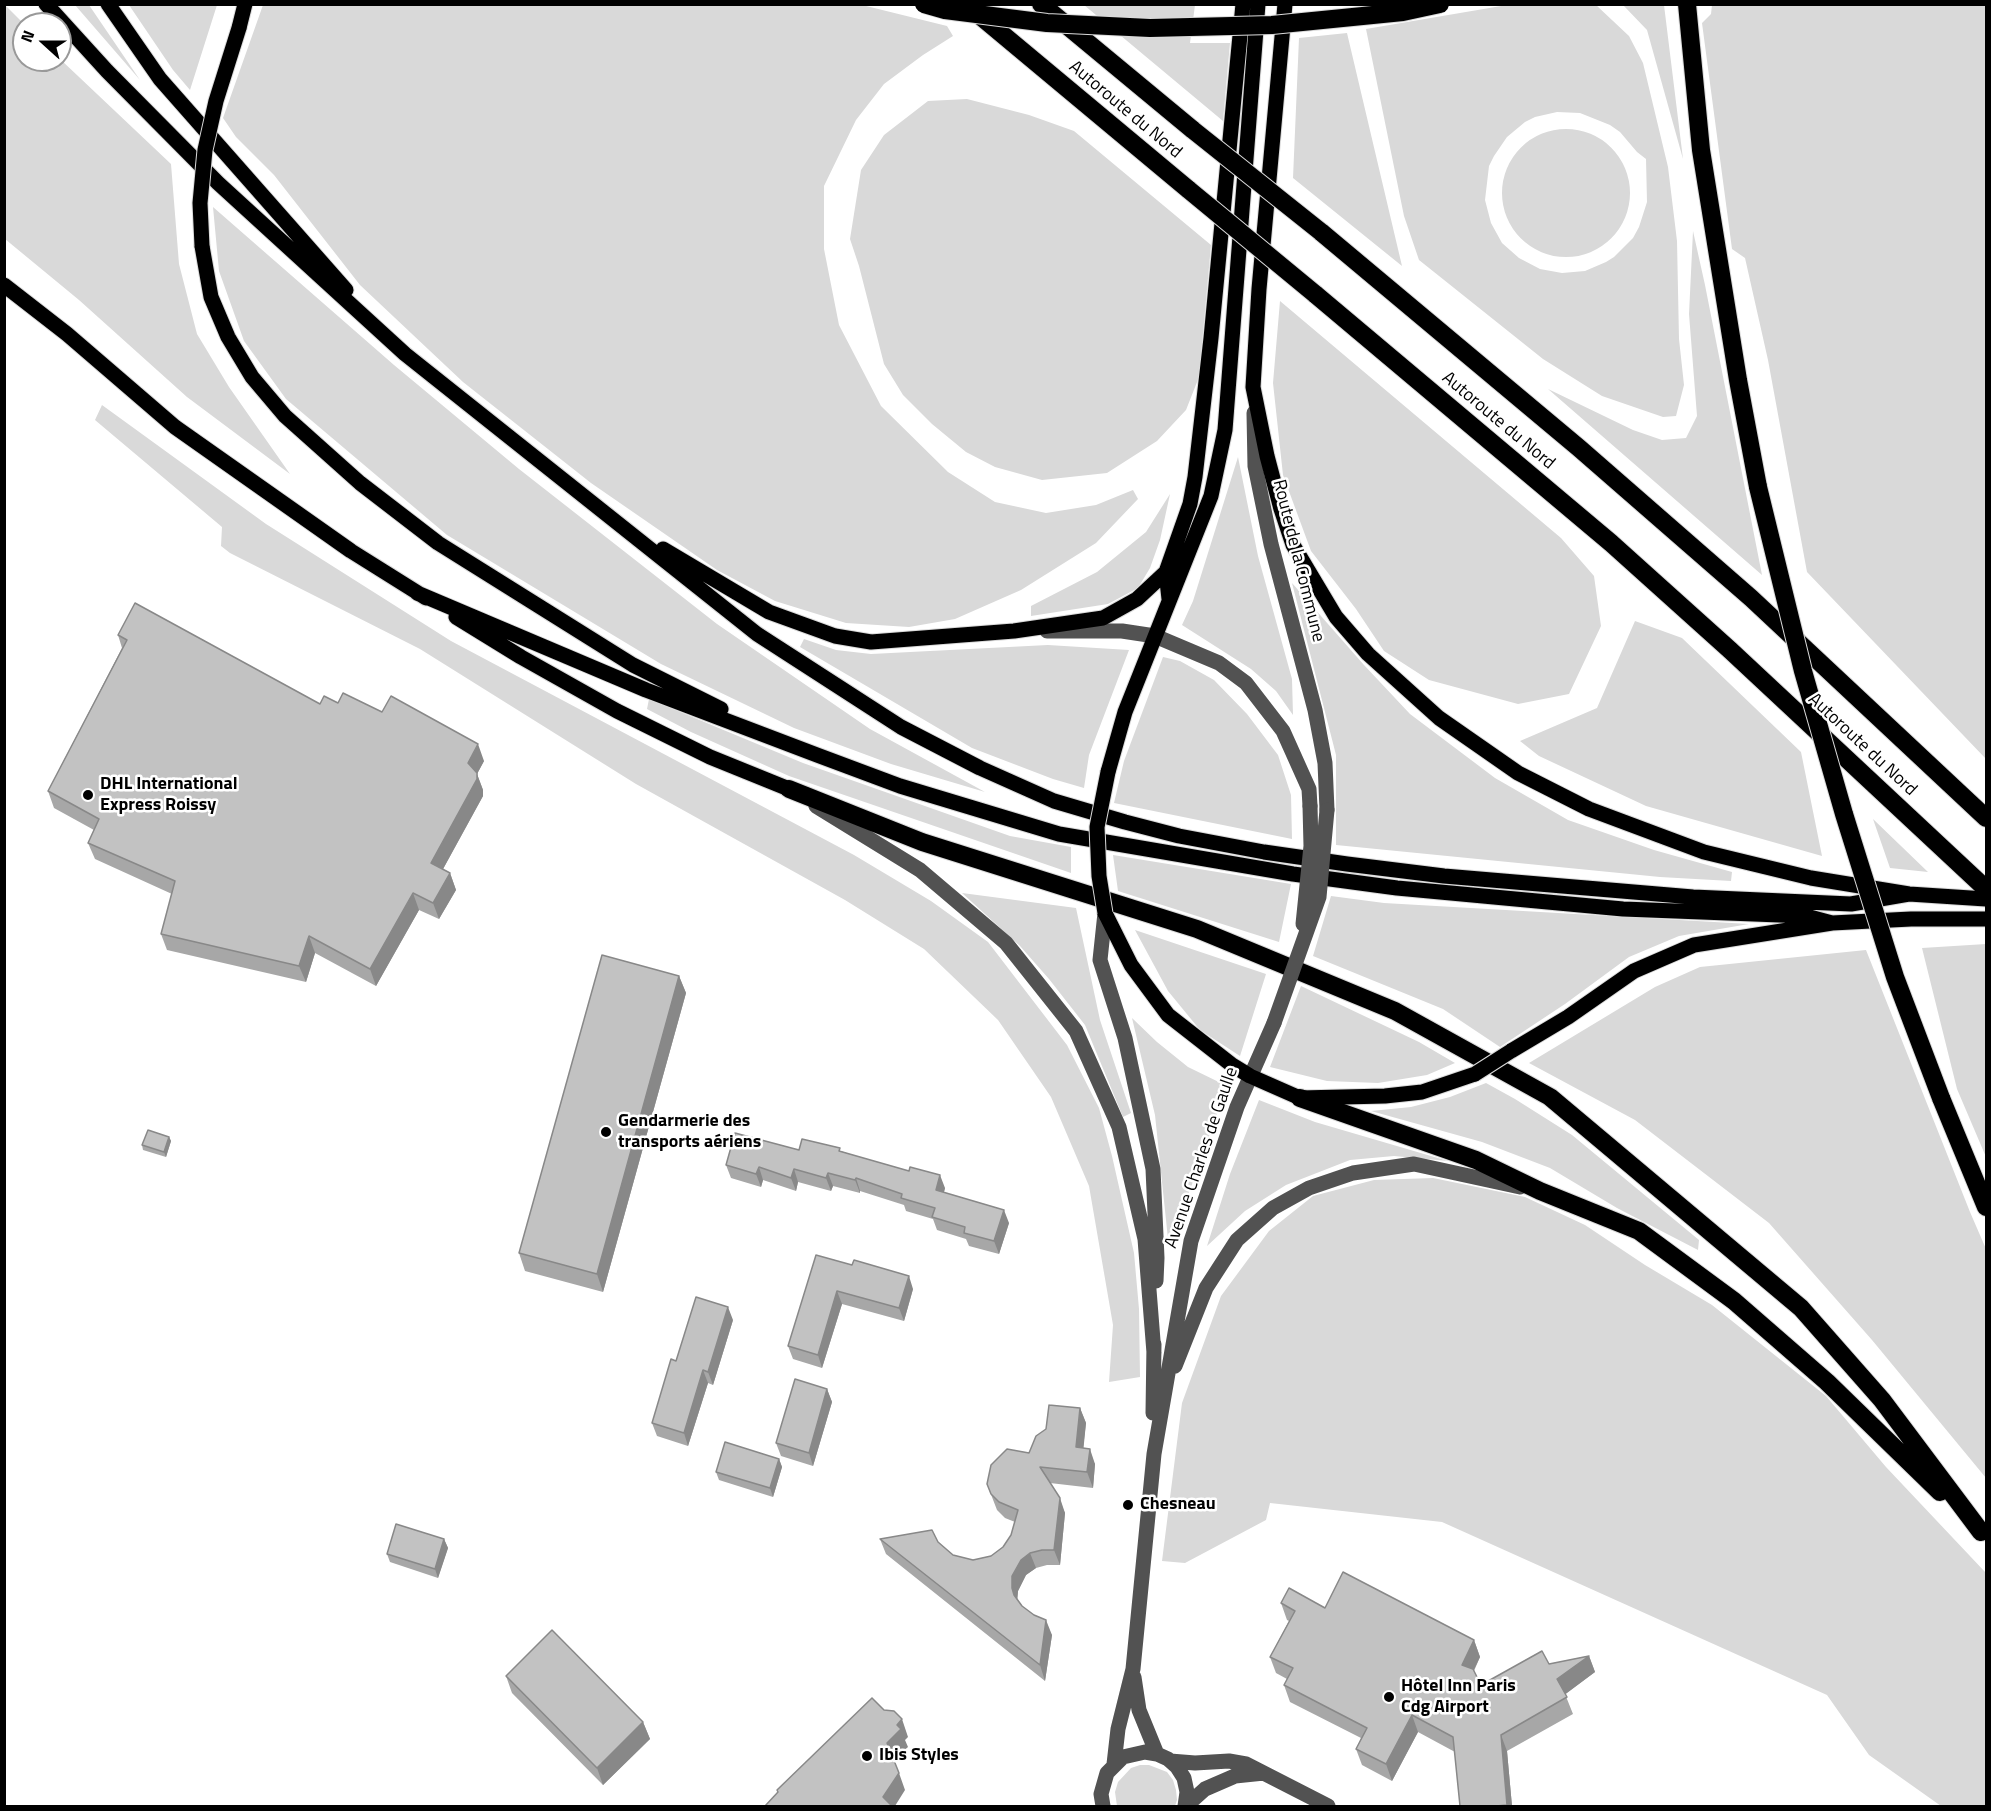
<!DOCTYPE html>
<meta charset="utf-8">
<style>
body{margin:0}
#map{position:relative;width:1991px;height:1811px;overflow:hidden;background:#fff;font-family:"Titillium Web",sans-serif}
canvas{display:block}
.frame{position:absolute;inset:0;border:6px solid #000;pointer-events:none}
.north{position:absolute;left:12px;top:12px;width:60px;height:60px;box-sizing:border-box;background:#fff;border:2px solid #999;border-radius:50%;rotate:291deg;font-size:16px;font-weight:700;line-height:24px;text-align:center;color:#000}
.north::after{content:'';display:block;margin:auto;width:21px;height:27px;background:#000;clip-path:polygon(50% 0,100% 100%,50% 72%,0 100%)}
</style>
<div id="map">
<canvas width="1991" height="1811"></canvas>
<div class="frame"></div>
<div class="north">N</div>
</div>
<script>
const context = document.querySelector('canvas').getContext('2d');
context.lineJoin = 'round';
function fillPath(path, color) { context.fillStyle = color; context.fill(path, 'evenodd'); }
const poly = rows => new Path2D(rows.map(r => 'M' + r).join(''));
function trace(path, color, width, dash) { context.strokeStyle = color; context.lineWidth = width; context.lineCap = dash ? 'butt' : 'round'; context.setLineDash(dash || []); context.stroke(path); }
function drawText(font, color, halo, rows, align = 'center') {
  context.font = font + ' "Titillium Web",sans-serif'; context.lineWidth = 5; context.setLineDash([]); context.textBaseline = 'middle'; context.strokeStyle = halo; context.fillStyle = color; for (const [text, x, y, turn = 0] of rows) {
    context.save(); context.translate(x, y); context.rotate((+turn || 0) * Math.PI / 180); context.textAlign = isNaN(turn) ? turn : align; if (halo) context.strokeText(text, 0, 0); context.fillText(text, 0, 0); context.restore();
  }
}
fillPath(poly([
 [858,4,947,26,953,36,923,55,884,84,856,120,824,186,824,249,839,325,881,406,948,472,995,502,1046,513,1096,505,1133,490,1138,499,1096,543,1021,590,955,619,909,627,846,623,775,601,717,570,591,483,463,382,360,285,274,175,236,137,223,118,263,5],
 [5,5,24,24,24,60,60,59,171,164,179,264,197,334,229,387,290,474,187,397,79,300,5,239],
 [75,5,89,5,140,80],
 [129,5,217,5,190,90,173,70],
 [1084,5,1195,5,1190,43,1230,43,1223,121],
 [1596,5,1629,36,1643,63,1668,167,1677,241,1679,339,1684,385,1676,416,1663,417,1602,396,1543,359,1419,260,1404,216,1366,29,1507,5],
 [1557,112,1580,113,1610,125,1620,132,1637,152,1646,159,1647,202,1639,227,1633,238,1614,257,1606,262,1585,271,1562,273,1540,269,1519,258,1502,243,1491,223,1485,200,1489,166,1494,156,1507,137,1525,122,1535,117],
 [1623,5,1664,5,1683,159,1647,30],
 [1712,5,1986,5,1986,759,1807,572,1768,360,1745,258,1732,249,1702,23,1711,14],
 [1347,33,1402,266,1293,178,1299,38],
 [967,99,1029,115,1074,131,1211,245,1199,377,1186,410,1157,441,1107,473,1042,480,995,467,966,452,932,424,903,395,884,364,859,266,850,239,861,170,884,135,928,101],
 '1502 193a64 64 0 1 1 128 0a64 64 0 1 1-128 0Z',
 [213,207,394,365,519,469,717,624,870,729,985,792,891,764,794,728,661,664,447,535,286,399,244,341,219,271],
 [1693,231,1705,285,1762,575,1548,389,1633,430,1662,440,1686,438,1697,416,1689,314],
 [1280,301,1561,538,1594,576,1601,626,1569,694,1518,704,1429,680,1384,651,1356,609,1311,551,1283,475,1273,383],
 [102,405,266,524,451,641,854,855,931,901,988,942,1067,1045,1099,1108,1112,1156,1134,1253,1139,1309,1140,1377,1109,1382,1113,1325,1089,1186,1051,1097,998,1020,924,949,845,900,636,784,420,649,230,553,221,546,222,527,95,420],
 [1238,457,1258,556,1292,679,1293,715,1276,691,1251,669,1182,625,1193,601],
 [1170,494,1160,540,1150,568,1138,588,1108,604,1031,616,1031,606,1097,572,1146,532],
 [1292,583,1364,665,1410,714,1495,778,1568,820,1654,850,1732,872,1731,881,1660,877,1336,845,1336,755],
 [1635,621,1682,638,1801,752,1822,856,1646,806,1539,756,1520,741,1597,708],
 [804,639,836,650,871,654,1048,645,1129,650,1089,755,1084,788,1053,779,972,748,800,647],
 [1163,657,1180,661,1214,680,1247,714,1278,755,1291,795,1292,839,1114,803,1124,761],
 [649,699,803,763,1010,836,1071,847,1071,873,789,776,691,732,647,709],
 [1873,819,1928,872,1890,868],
 [1113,855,1291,884,1279,942,1118,891],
 [962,893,1076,908,1100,1020,1131,1113,1123,1117,1085,1025,1049,979,1020,946],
 [1331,896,1384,903,1749,924,1679,936,1629,957,1565,1004,1500,1047,1443,1009,1313,956],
 [1135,930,1266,974,1240,1056,1200,1030,1168,991],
 [1986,944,1986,1157,1957,1089,1922,948],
 [1866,950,1970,1212,1986,1249,1986,1478,1872,1340,1769,1223,1635,1120,1529,1063,1655,987,1700,967],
 [1301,986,1419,1042,1455,1063,1427,1075,1378,1083,1327,1081,1270,1067],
 [1132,1018,1157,1042,1188,1067,1227,1086,1174,1235,1168,1239,1155,1115],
 [1486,1083,1515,1099,1572,1135,1699,1240,1698,1250,1617,1208,1550,1168,1482,1142,1371,1111,1411,1107,1450,1097],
 [1259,1100,1315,1122,1448,1161,1394,1156,1350,1160,1286,1185,1245,1211,1207,1246,1230,1174],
 [1433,1178,1525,1197,1585,1225,1645,1265,1712,1305,1826,1396,1886,1467,1986,1573,1986,1806,1941,1806,1869,1755,1827,1695,1442,1522,1270,1503,1266,1520,1185,1563,1162,1561,1182,1403,1221,1296,1269,1231,1313,1196,1374,1180],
 [1140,1765,1149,1765,1167,1772,1173,1780,1176,1790,1177,1800,1175,1806,1117,1806,1115,1792,1118,1782,1131,1768]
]), '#d9d9d9');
const major = poly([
 [46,4,107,71,218,183,405,354,757,634,901,727,980,768,1054,801,1125,822,1179,836,1264,852,1347,864,1444,876,1693,897,1851,904,1909,894],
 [108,4,160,79,346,290],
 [1285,4,1259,289,1253,387,1267,456,1281,509,1293,545,1336,617,1368,654,1439,718,1518,773,1589,809,1704,852,1811,878,1909,894,1986,899],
 [239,28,245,4],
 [202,246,211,297,228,337,252,377,285,416,360,483,438,543,633,665,721,709],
 [4,285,67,334,175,427,351,551,426,598],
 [663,549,769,612,835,636,871,642,1014,631,1103,618,1137,599,1166,572],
 [417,593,646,690,817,755,900,786,1059,834,1293,874,1397,888,1623,909,1806,916,1832,923],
 [1169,599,1166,572,1190,504,1195,477,1211,338,1243,4],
 [456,617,521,657,617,711,710,757,789,789],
 [1108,772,1125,712,1211,496,1225,430,1258,4],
 [1105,913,1131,965,1168,1015,1232,1065,1250,1076,1300,1098,1385,1096,1422,1092,1475,1074],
 [1511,1051,1568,1017,1634,971,1694,945,1832,923,1911,919,1986,919]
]);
const highway = poly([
 [1041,4,1193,130],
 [1687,4,1701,150,1738,380,1758,487],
 [972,9,1189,190],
 [1321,232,1579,448,1751,598,1986,818],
 [1315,294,1611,543,1730,650,1986,889],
 [789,789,922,842,1197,929,1395,1011,1550,1097,1801,1308,1882,1400,1981,1532],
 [1300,1098,1476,1160,1540,1191,1639,1231,1734,1301,1827,1382,1940,1492],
 [1941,1098,1986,1207]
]);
trace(major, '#dbdbdb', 17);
trace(highway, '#dbdbdb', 20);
trace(poly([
 [1254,413,1255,466,1271,544,1315,710,1325,763,1327,810],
 [1047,631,1122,631,1155,636,1219,663,1246,683,1283,731,1309,789,1310,806],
 [816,806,920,870,1006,943,1076,1031,1119,1127,1145,1239,1154,1353],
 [1105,913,1100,960,1125,1038,1153,1169,1157,1258,1156,1281],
 [1175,1366,1206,1288,1237,1240,1273,1208,1309,1188,1353,1173,1414,1164,1520,1187],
 [1153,1413,1154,1344],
 [1134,1677,1139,1710,1157,1754],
 [1170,1761,1195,1763,1229,1761,1246,1764,1328,1806],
 [1114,1764,1118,1729,1133,1669,1154,1454,1191,1241,1237,1107,1274,1023],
 [1103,1806,1101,1794,1107,1773,1123,1757,1145,1752,1157,1754,1168,1759,1177,1767,1184,1778,1187,1792,1185,1806],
 [1186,1806,1205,1789,1235,1776,1264,1773]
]), '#525252', 15);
trace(major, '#000', 15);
trace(highway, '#000', 18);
const majorBridge = poly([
 [202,246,200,203,205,150,216,101,239,28],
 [1105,913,1099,876,1097,827,1108,772],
 [1475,1074,1511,1051]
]);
const highwayBridge = poly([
 [924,4,945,10,1047,23,1150,28,1272,25,1403,12,1440,4],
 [1193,130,1321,232],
 [1189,190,1315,294],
 [1758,487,1803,671,1844,814,1895,977,1941,1098]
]);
trace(majorBridge, '#dbdbdb', 17, []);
trace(highwayBridge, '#dbdbdb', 20, []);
trace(poly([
 [1303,924,1311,846,1310,806],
 [1274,1023,1319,897,1327,810]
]), '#525252', 15);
trace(majorBridge, '#000', 15);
trace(highwayBridge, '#000', 18);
fillPath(poly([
 [118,635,320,704,484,761,477,774,483,790,483,796,443,869,450,873,456,890,439,919,419,910,376,986,315,953,306,982,167,950,161,934,172,894,95,859,88,843,94,830,54,808,48,791,122,648],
 [679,976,686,993,603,1292,525,1271,519,1253],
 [169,1137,171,1141,166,1157,143,1150,142,1145],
 [799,1150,841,1151,945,1188,944,1192,1009,1223,999,1254,969,1246,966,1239,937,1230,933,1219,906,1211,904,1205,860,1191,860,1193,833,1186,831,1191,798,1182,796,1191,763,1180,761,1187,731,1178,726,1165],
 [816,1255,913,1289,904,1321,842,1304,822,1368,793,1359,788,1346],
 [733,1320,713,1385,708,1383,688,1446,657,1436,652,1423,676,1361],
 [827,1389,832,1402,813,1466,781,1456,776,1443],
 [1080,1408,1086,1423,1083,1448,1095,1464,1093,1488,1050,1483,1065,1513,1060,1565,1047,1565,1036,1568,1026,1575,1018,1591,1017,1599,1022,1606,1052,1635,1045,1681,886,1554,880,1539,938,1542,953,1555,973,1560,991,1556,1003,1547,1011,1535,1015,1522,1005,1518,997,1510,987,1484,1029,1453],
 [779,1459,782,1467,773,1497,719,1480,716,1472],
 [444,1539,448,1548,438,1578,390,1562,387,1554],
 [1281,1603,1325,1608,1474,1640,1480,1657,1474,1671,1481,1685,1549,1664,1589,1656,1595,1672,1565,1694,1573,1714,1507,1751,1512,1806,1460,1806,1455,1752,1418,1732,1392,1781,1362,1765,1356,1749,1361,1738,1290,1702,1284,1685,1287,1679,1276,1673,1270,1657,1289,1621,1287,1620],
 [506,1676,643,1722,650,1739,603,1785,512,1693]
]), '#a7a7a7');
fillPath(poly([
 [478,744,484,761,477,774,483,790,483,796,437,880,431,863,468,763],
 [450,873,456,890,439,919,433,903],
 [413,893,419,910,376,986,370,969],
 [309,936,315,953,306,982,299,966],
 [679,976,686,993,603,1292,597,1274],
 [169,1137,171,1141,166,1157,164,1152],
 [759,1167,763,1180,761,1187,756,1174],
 [794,1169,798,1182,796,1191,791,1178],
 [828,1173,833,1186,831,1191,826,1178],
 [940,1175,945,1188,941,1203,936,1190],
 [856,1178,860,1191,860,1193,855,1180],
 [1004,1210,1009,1223,999,1254,994,1241],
 [909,1276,913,1289,904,1321,899,1308],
 [837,1291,842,1304,822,1368,818,1355],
 [728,1307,733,1320,713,1385,708,1372],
 [703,1370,708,1383,688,1446,684,1433],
 [827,1389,832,1402,813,1466,809,1453],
 [1080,1408,1086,1423,1082,1463,1076,1447],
 [1090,1449,1095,1464,1093,1488,1087,1472],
 [779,1459,782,1467,773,1497,770,1488],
 [1060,1498,1065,1513,1060,1565,1054,1550],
 [444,1539,448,1548,438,1578,435,1569],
 [1030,1553,1036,1568,1026,1575,1018,1591,1017,1604,1012,1588,1012,1576,1021,1560],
 [1046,1620,1052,1635,1045,1681,1040,1665],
 [1474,1640,1480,1657,1468,1682,1462,1665],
 [1589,1656,1595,1672,1563,1696,1557,1679],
 [1412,1715,1418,1732,1392,1781,1386,1764],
 [902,1719,908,1737,905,1740,908,1747,893,1760,887,1743,897,1725],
 [643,1722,650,1739,603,1785,597,1768],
 [1501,1735,1507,1751,1512,1806,1508,1806,1507,1805],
 [899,1773,905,1790,895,1806,887,1806,883,1797]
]), '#888');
const building = poly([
 [135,603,320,704,324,696,338,703,343,693,382,712,391,696,478,744,468,763,477,773,477,779,431,863,450,873,433,903,413,893,370,969,309,936,299,966,161,934,175,881,88,843,99,819,48,791,127,640,118,635,135,603],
 [602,955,679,976,597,1274,519,1253,602,955],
 [148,1130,169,1137,164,1152,142,1145,148,1130],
 [735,1133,799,1150,802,1139,840,1148,839,1151,909,1171,910,1167,940,1175,936,1190,1004,1210,994,1241,964,1233,965,1227,932,1217,935,1208,901,1198,902,1194,856,1178,855,1180,828,1173,826,1178,794,1169,791,1178,759,1167,756,1174,726,1165,735,1133],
 [816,1255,852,1265,854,1260,909,1276,899,1308,837,1291,818,1355,788,1346,816,1255],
 [696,1297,728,1307,708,1372,703,1370,684,1433,652,1423,671,1359,676,1361,696,1297],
 [795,1379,827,1389,809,1453,776,1443,795,1379],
 [1049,1405,1080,1408,1076,1447,1090,1449,1087,1472,1040,1467,1060,1498,1054,1550,1042,1550,1030,1553,1021,1560,1012,1576,1012,1588,1014,1595,1022,1606,1034,1615,1046,1620,1040,1665,880,1539,932,1530,938,1542,953,1555,973,1560,991,1556,1003,1547,1011,1535,1018,1510,999,1502,991,1494,987,1484,991,1465,1007,1449,1029,1453,1036,1436,1046,1429,1049,1405],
 [725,1442,779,1459,770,1488,716,1472,725,1442],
 [396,1524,444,1539,435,1569,387,1554,396,1524],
 [1343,1572,1474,1640,1462,1665,1473,1669,1481,1685,1542,1651,1549,1664,1589,1656,1557,1679,1567,1697,1501,1735,1507,1805,1496,1806,1460,1806,1453,1737,1412,1715,1386,1764,1356,1749,1367,1728,1284,1685,1293,1668,1270,1657,1295,1611,1281,1603,1289,1588,1325,1608,1343,1572],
 [552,1630,643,1722,597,1768,506,1676,552,1630],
 [872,1698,884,1710,894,1711,902,1719,897,1725,901,1729,887,1743,899,1773,883,1797,892,1806,765,1806,778,1792,777,1790,872,1698]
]);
fillPath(building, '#c2c2c2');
trace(building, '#888', 1.5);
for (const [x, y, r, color] of [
 [88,795,6,"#000"],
 [606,1132,6,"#000"],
 [1128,1505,6,"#000"],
 [1389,1697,6,"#000"],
 [867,1756,6,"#000"]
]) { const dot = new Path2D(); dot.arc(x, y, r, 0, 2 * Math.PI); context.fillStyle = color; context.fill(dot); trace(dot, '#fff', 2); }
drawText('18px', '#000', '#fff', [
 ["Autoroute du Nord",1125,110,40],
 ["Autoroute du Nord",1498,421,40],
 ["Route de la Commune",1298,561,76],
 ["Autoroute du Nord",1862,745,43],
 ["Avenue Charles de Gaulle",1202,1158,-71]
]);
drawText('bold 18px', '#000', '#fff', [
 ["DHL International",100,785],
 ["Express Roissy",100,806],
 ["Gendarmerie des",618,1122],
 ["transports aériens",618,1143],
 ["Chesneau",1140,1505],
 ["Hôtel Inn Paris",1401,1687],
 ["Cdg Airport",1401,1708],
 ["Ibis Styles",879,1756]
], 'left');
</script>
